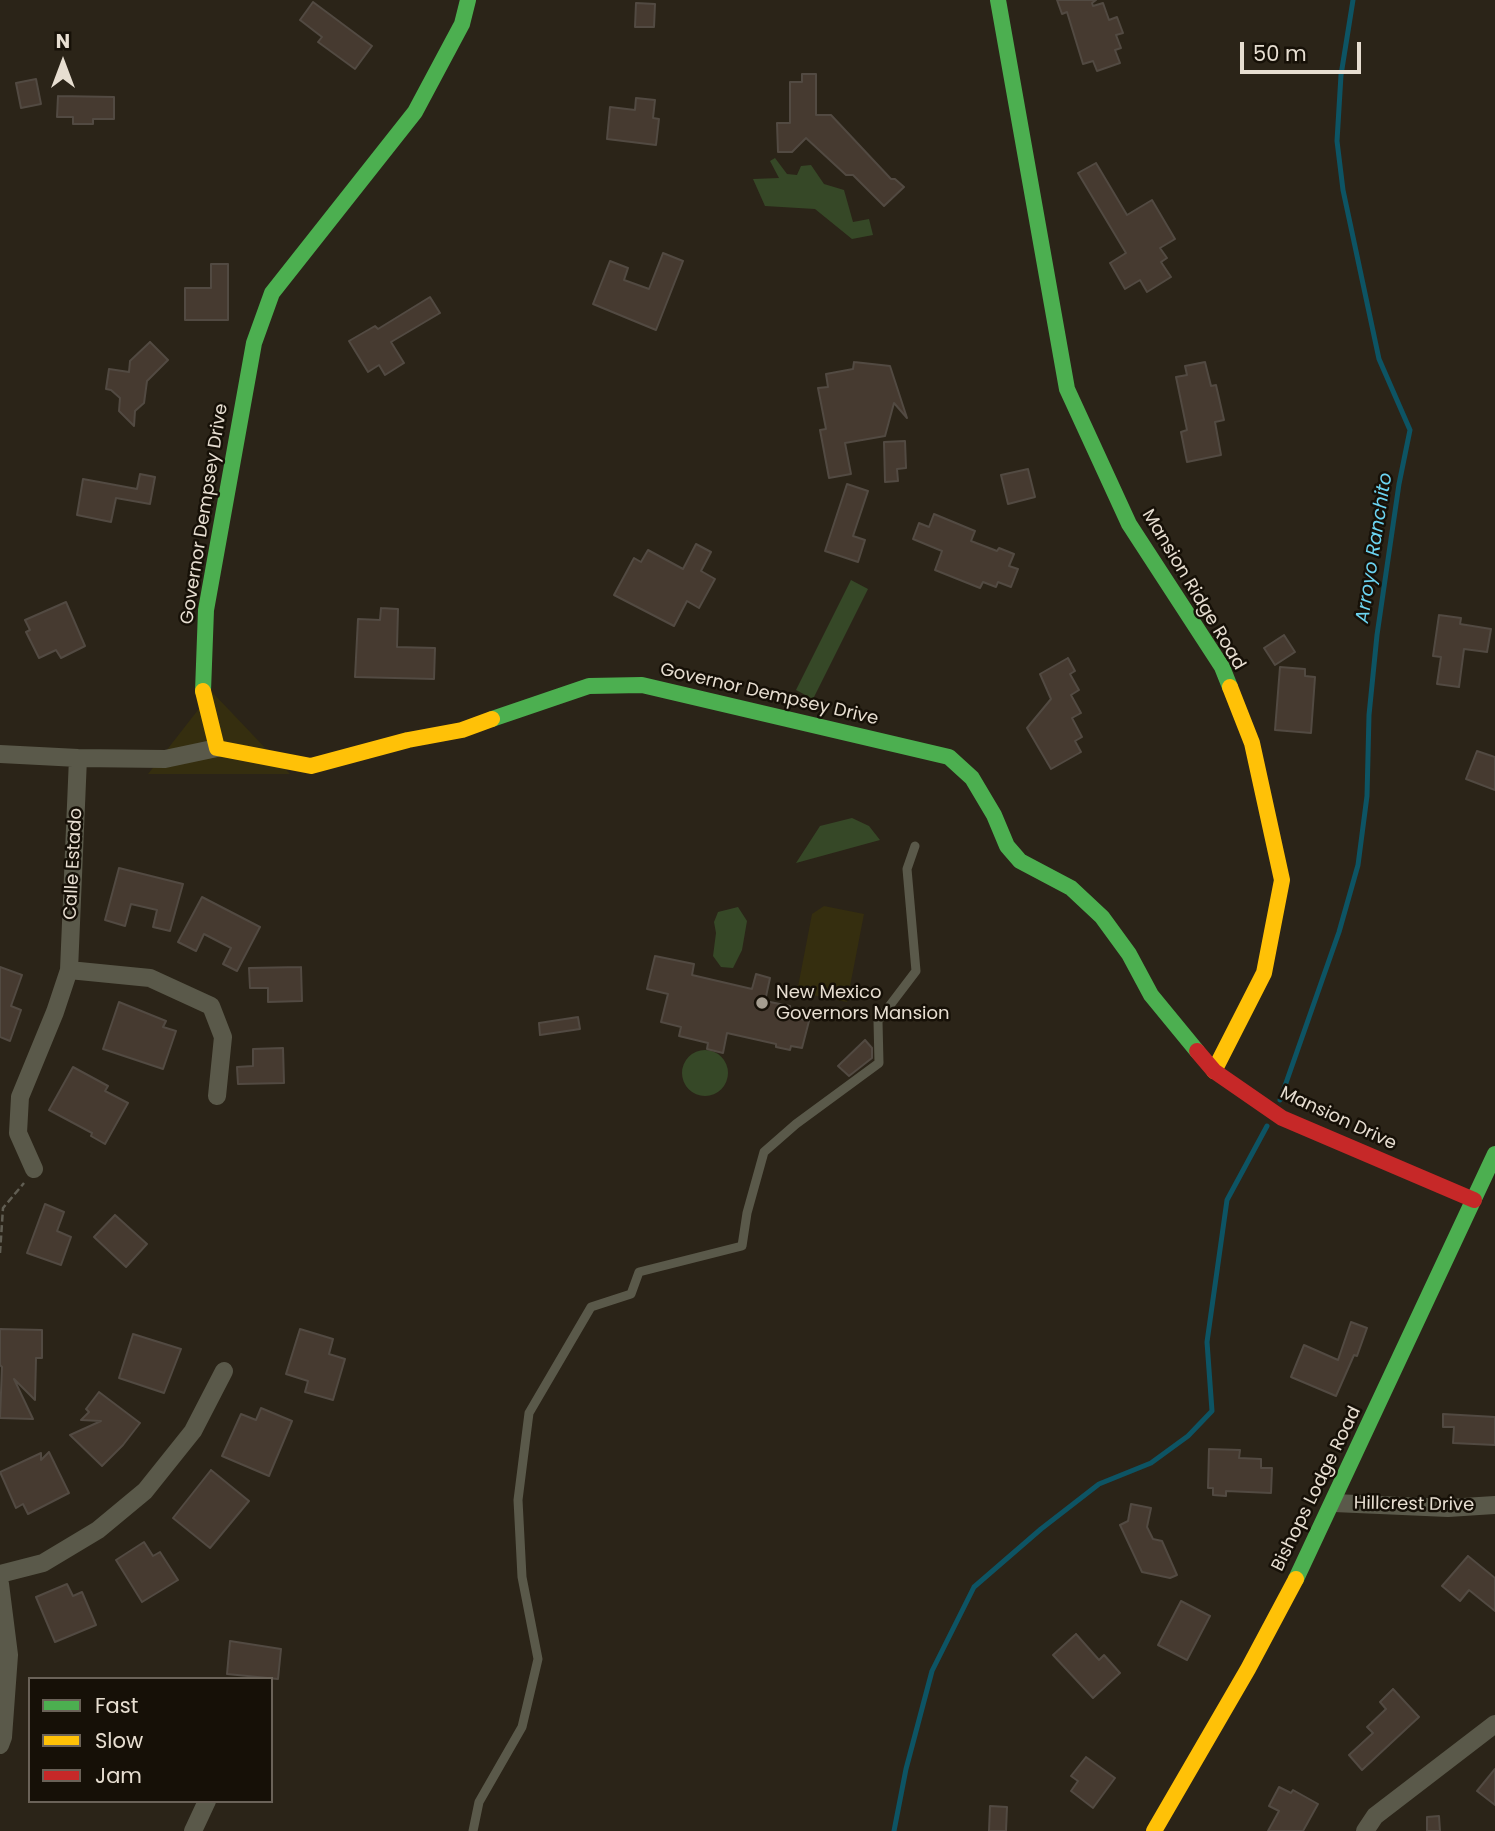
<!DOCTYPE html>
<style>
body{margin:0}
#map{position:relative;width:1495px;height:1831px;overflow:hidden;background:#2b2418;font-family:Poppins,sans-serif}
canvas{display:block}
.legend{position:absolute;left:28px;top:1677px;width:245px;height:126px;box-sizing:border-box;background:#161007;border:2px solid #6a6258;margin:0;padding:9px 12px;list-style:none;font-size:21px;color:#e7ded1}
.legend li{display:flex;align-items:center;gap:14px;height:35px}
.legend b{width:35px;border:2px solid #6a6258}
.north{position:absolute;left:28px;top:28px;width:70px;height:70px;-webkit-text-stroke:5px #161007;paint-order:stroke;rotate:0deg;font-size:19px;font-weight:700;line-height:28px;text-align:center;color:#e7ded1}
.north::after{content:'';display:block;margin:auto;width:24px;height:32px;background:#e7ded1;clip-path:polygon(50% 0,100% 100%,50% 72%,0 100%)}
.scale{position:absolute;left:1240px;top:42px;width:121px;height:32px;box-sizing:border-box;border:4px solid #e7ded1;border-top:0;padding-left:9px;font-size:21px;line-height:24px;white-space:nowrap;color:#e7ded1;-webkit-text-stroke:5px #161007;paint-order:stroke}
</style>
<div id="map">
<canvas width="1495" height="1831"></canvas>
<ul class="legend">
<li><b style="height:9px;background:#4caf50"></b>Fast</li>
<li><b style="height:9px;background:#ffc107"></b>Slow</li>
<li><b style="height:9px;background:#c62828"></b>Jam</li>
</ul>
<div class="north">N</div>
<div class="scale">50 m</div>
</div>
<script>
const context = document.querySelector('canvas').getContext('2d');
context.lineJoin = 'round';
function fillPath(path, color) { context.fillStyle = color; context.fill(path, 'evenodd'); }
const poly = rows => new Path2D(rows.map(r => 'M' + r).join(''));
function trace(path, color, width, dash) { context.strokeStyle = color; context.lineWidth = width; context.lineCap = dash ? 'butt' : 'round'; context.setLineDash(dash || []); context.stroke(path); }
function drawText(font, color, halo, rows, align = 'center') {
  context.font = font + ' Poppins,sans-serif'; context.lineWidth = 5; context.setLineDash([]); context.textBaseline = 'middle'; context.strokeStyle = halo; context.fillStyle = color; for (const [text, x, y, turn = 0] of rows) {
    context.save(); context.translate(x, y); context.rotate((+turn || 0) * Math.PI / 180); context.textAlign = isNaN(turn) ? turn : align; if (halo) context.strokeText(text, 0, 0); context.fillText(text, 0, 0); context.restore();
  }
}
fillPath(poly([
 [775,158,787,174,797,175,801,166,811,165,824,184,844,190,853,222,869,219,873,235,852,239,815,209,765,206,753,179,779,178,770,161],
 [851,580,868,589,813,699,796,690],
 [852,818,869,826,880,840,796,863,820,826],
 [738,907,747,921,742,950,733,968,721,967,713,956,716,933,714,922,718,912],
 '682 1073a23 23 0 1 1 46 0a23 23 0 1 1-46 0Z'
]), '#364827');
fillPath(poly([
 [212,692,290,774,148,774],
 [824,906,864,914,847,1002,797,992,812,914]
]), '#352e0f');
trace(poly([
 [1280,1100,1339,932,1358,865,1367,796,1369,715,1377,635,1399,484,1410,430,1379,359,1343,190,1337,141,1341,75,1353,0],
 [894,1831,906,1769,932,1671,974,1587,1041,1529,1099,1484,1151,1463,1188,1436,1212,1411,1207,1342,1227,1200,1267,1126]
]), '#0d5464', 5);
const building = poly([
 [1057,0,1096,0,1092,3,1093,6,1103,3,1109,20,1117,17,1123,33,1116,35,1121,48,1115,50,1120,63,1097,71,1093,61,1083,64,1067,12,1062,14,1057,0],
 [313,2,372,46,355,69,318,42,322,37,300,20,313,2],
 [636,3,655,4,654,27,635,27,636,3],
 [802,74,816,74,816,115,831,115,891,179,895,179,904,187,884,206,853,175,846,175,806,138,792,152,778,152,777,123,790,123,790,82,802,82,802,74],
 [36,79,41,104,21,108,16,83,36,79],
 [58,96,114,97,114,119,93,119,93,124,73,124,73,117,57,117,58,96],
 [636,98,655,100,653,118,659,119,656,145,607,139,610,107,635,110,636,98],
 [1096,163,1127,215,1152,200,1175,239,1160,248,1167,258,1161,262,1171,277,1147,292,1140,280,1125,289,1110,263,1126,253,1078,173,1096,163],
 [663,253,683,261,656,330,593,304,610,261,628,268,624,280,649,289,663,253],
 [211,264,228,264,228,320,185,320,185,288,211,288,211,264],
 [430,297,440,313,391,342,404,363,385,375,379,365,368,372,349,341,375,326,378,329,430,297],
 [150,342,168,360,147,381,144,403,135,411,134,426,119,411,120,398,111,390,106,389,109,369,129,372,130,361,150,342],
 [854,362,890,366,907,418,894,403,885,436,845,443,851,474,829,478,820,430,826,429,818,388,828,387,826,374,853,369,854,362],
 [1205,362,1211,386,1216,385,1224,420,1215,422,1221,455,1187,462,1181,432,1187,430,1176,377,1187,375,1185,366,1205,362],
 [905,441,906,468,897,469,898,481,885,482,884,442,905,441],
 [1028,469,1035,497,1008,504,1001,475,1028,469],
 [140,474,155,477,150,504,116,498,111,522,77,515,83,479,137,489,140,474],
 [847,484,868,491,853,536,865,540,858,562,825,551,847,484],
 [934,514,975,531,971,541,997,551,999,548,1014,554,1009,566,1018,569,1011,587,998,582,996,587,983,582,980,588,935,570,942,551,913,539,919,523,929,527,934,514],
 [696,544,711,552,701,571,715,579,699,608,687,601,674,626,614,595,634,558,641,562,648,550,683,569,696,544],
 [66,602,85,646,61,658,56,650,39,658,26,632,30,630,25,620,66,602],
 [381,608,398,609,397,647,435,648,434,679,355,677,358,619,380,620,381,608],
 [1439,615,1461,618,1460,624,1491,629,1487,652,1464,649,1459,687,1437,684,1441,657,1433,656,1439,615],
 [1284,635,1295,652,1275,665,1264,648,1284,635],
 [1068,658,1075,671,1070,674,1079,690,1071,695,1081,713,1072,718,1082,737,1075,741,1081,752,1051,769,1027,728,1051,699,1040,674,1068,658],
 [1280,667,1305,669,1305,676,1315,677,1311,733,1275,730,1280,667],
 [1477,751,1495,757,1495,790,1466,779,1477,751],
 [119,868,183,884,170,931,153,927,157,910,131,904,125,926,105,920,119,868],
 [202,897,260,927,237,971,223,964,231,948,204,934,196,951,178,942,202,897],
 [655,956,694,964,692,975,752,989,756,974,770,978,765,1001,790,1006,788,1016,809,1021,802,1048,791,1046,790,1050,776,1047,776,1044,727,1033,723,1053,707,1049,708,1043,679,1036,681,1027,661,1022,668,994,647,989,655,956],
 [0,967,22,975,11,1006,21,1010,10,1041,0,1037,0,967],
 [301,967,302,1001,268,1002,268,988,250,988,249,968,301,967],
 [119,1002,166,1021,163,1027,176,1031,163,1069,103,1049,119,1002],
 [578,1017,580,1029,540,1035,539,1023,578,1017],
 [865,1040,872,1048,872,1058,849,1076,838,1066,865,1040],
 [283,1048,284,1083,238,1084,237,1067,253,1066,253,1049,283,1048],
 [73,1067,108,1086,105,1091,128,1103,105,1144,91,1136,92,1133,49,1110,73,1067],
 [45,1204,64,1212,57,1231,71,1237,61,1265,27,1253,45,1204],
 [115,1215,147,1244,126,1267,94,1237,115,1215],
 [1351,1322,1367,1328,1357,1356,1354,1355,1336,1396,1291,1377,1304,1345,1338,1360,1351,1322],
 [0,1329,42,1330,42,1358,36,1358,35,1400,14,1379,33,1419,0,1418,2,1367,0,1365,0,1329],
 [300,1329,333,1339,329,1354,345,1359,333,1400,305,1392,308,1381,286,1374,300,1329],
 [133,1334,181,1349,164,1393,119,1378,133,1334],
 [99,1392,140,1423,123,1445,102,1466,70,1435,101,1421,81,1420,89,1412,86,1409,99,1392],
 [261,1408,292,1421,269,1476,222,1456,241,1414,256,1420,261,1408],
 [1443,1414,1495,1417,1495,1445,1453,1443,1454,1427,1443,1427,1443,1414],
 [1209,1449,1240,1450,1239,1458,1261,1459,1261,1468,1272,1468,1271,1493,1226,1491,1226,1496,1213,1495,1213,1488,1208,1488,1209,1449],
 [49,1452,69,1493,28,1514,23,1504,16,1508,0,1472,41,1453,41,1460,49,1452],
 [211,1470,249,1501,210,1548,173,1518,211,1470],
 [1131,1504,1151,1508,1147,1527,1153,1539,1162,1541,1177,1575,1170,1578,1142,1572,1120,1525,1128,1521,1131,1504],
 [144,1542,153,1556,160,1552,178,1580,142,1602,116,1560,144,1542],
 [1468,1556,1495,1578,1495,1611,1469,1590,1460,1601,1442,1586,1468,1556],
 [67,1584,73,1596,82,1592,96,1625,55,1642,36,1597,67,1584],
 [1181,1601,1210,1616,1187,1660,1158,1645,1181,1601],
 [1076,1634,1099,1660,1104,1655,1120,1673,1093,1698,1053,1655,1076,1634],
 [230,1641,281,1649,278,1679,227,1674,230,1641],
 [1393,1689,1419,1717,1362,1770,1349,1755,1373,1733,1367,1727,1386,1709,1380,1702,1393,1689],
 [1086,1757,1115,1778,1093,1808,1071,1791,1078,1781,1071,1776,1086,1757],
 [1495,1769,1495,1805,1477,1791,1495,1769],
 [1279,1787,1291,1793,1293,1790,1318,1804,1303,1831,1268,1831,1279,1811,1269,1806,1279,1787],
 [990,1806,1007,1807,1006,1831,989,1831,990,1806],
 [1439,1816,1440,1831,1427,1831,1427,1817,1439,1816]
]);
fillPath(building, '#463a30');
trace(building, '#524a42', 2);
trace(poly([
 [0,1253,3,1208,24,1183]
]), '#615e53', 2.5, [7, 3.5]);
trace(poly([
 [473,1831,479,1802,522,1727,538,1659,522,1577,518,1500,529,1413,591,1307,631,1294,639,1272,742,1246,747,1213,764,1152,796,1124,879,1063,878,1021,916,971,907,869,915,846]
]), '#5a594a', 9);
trace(poly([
 [0,754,78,758,165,759,217,748],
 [69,970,150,978,211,1006,223,1037,217,1096],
 [34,1169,18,1133,20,1097,55,1012,69,970,78,758],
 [1334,1503,1448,1508,1495,1505],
 [0,1574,43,1563,98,1530,145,1491,193,1431,224,1371],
 [0,1584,9,1655,3,1737,0,1745],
 [193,1831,207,1801],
 [1365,1831,1375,1816,1495,1724]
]), '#5a594a', 18);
trace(poly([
 [998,0,1067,389,1129,524,1222,667,1230,687],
 [203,691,206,610,254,343,272,293,415,112,462,24,468,0],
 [492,719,589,686,642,685,949,757,972,778,994,815,1007,846,1020,861,1071,888,1102,917,1129,954,1151,995,1197,1051],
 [1296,1579,1495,1154]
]), '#4caf50', 16);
trace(poly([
 [203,691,217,748,311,766,408,740,462,730,492,719],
 [1214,1071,1264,973,1282,880,1252,743,1230,687],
 [1154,1831,1248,1669,1296,1579]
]), '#ffc107', 16);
trace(poly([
 [1197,1051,1214,1071,1282,1118,1474,1200]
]), '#c62828', 16);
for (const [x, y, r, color] of [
 [762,1003,7,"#a59d90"]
]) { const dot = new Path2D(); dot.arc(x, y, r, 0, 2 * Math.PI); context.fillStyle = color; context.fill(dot); trace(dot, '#161007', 2.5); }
drawText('18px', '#e7ded1', '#161007', [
 ["Governor Dempsey Drive",205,514,-81],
 ["Mansion Ridge Road",1193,590,59],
 ["Governor Dempsey Drive",769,695,13],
 ["Calle Estado",74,864,-87],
 ["Mansion Drive",1338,1119,25],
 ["Bishops Lodge Road",1317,1489,-64],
 ["Hillcrest Drive",1414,1505,1]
]);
drawText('18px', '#e7ded1', '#161007', [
 ["New Mexico",776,993],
 ["Governors Mansion",776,1014]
], 'left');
drawText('italic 19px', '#6cd4f1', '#161007', [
 ["Arroyo Ranchito",1375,548,-81]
]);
</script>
